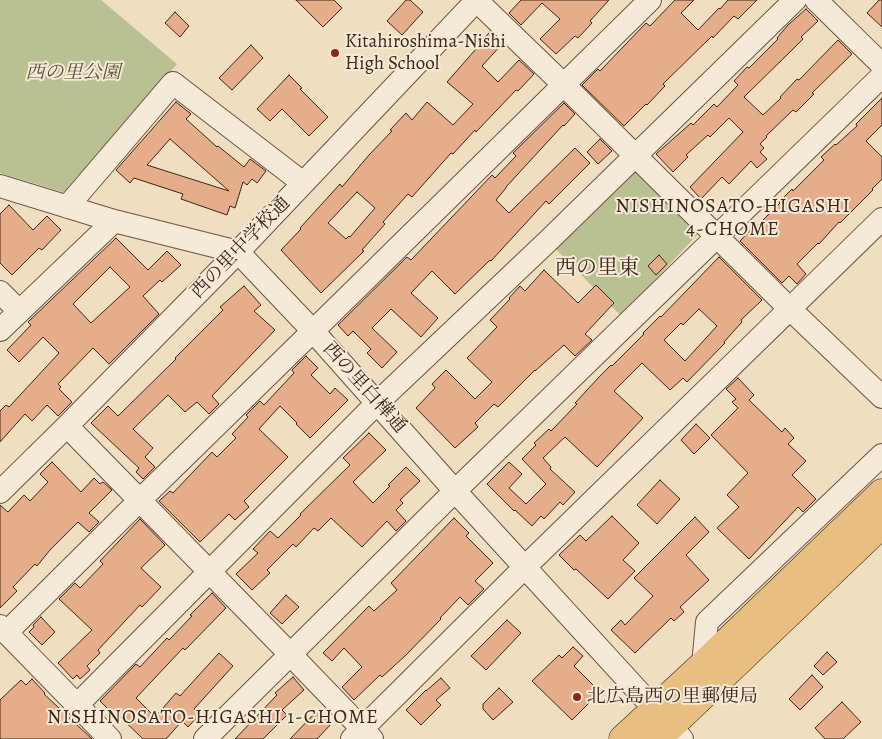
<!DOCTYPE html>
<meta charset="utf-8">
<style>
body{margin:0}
canvas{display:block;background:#f0dec1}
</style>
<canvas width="882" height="739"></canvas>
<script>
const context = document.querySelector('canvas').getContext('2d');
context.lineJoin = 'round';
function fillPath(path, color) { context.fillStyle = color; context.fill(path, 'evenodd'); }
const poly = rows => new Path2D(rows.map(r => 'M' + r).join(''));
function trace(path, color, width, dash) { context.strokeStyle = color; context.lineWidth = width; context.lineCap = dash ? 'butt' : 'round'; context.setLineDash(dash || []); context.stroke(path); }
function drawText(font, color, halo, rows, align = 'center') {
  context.font = font + ' Alegreya,"Noto Serif JP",serif'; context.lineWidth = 4; context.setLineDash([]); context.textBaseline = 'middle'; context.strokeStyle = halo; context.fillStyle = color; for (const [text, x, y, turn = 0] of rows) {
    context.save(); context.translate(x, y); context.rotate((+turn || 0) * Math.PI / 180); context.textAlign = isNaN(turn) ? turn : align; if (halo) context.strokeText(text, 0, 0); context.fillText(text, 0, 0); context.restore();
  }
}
fillPath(poly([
 [0,0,101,0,177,64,66,193,0,173],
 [627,163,698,234,621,316,548,241]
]), '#b9c193');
const building = poly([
 [296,0,334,0,342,8,323,27,296,0],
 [406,0,410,0,423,12,402,35,387,21,406,0],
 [521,0,609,0,590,21,592,23,578,38,575,36,556,54,540,39,560,19,542,3,521,25,509,13,521,0],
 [675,0,694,0,681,13,698,30,719,8,720,9,728,0,757,0,738,19,734,16,713,38,712,36,663,84,665,86,647,105,646,104,624,126,582,85,598,69,600,71,646,23,650,26,675,0],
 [879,0,882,0,882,27,867,13,879,0],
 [806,9,818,21,801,37,803,39,791,51,744,97,763,115,781,98,780,97,797,79,799,80,838,40,852,54,812,93,814,94,796,112,793,110,766,136,767,137,760,144,764,148,760,152,767,159,757,168,751,161,729,184,722,177,701,199,690,187,743,132,729,118,710,137,708,135,686,155,688,157,673,172,656,154,691,123,693,125,714,104,717,107,738,85,734,81,747,67,749,68,778,39,777,38,788,25,806,9],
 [175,12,189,26,180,37,165,23,175,12],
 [490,32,502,44,482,66,498,82,519,60,534,74,518,91,516,90,476,132,475,130,453,154,451,153,412,197,408,194,383,222,385,224,362,250,364,251,321,293,281,250,301,229,300,228,340,184,342,187,369,155,392,131,390,130,406,113,412,120,427,102,453,125,473,104,447,82,476,49,475,48,490,32],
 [357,192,375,208,350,237,349,236,346,239,328,223,357,192],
 [251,45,263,58,232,90,219,78,251,45],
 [289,75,302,88,300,89,328,117,309,136,282,109,270,121,257,109,289,75],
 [882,98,882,125,866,141,882,157,882,179,872,189,873,190,840,223,839,222,819,244,818,243,797,264,806,274,797,284,789,276,782,283,740,241,755,225,756,227,780,203,779,202,792,189,793,191,824,160,821,157,835,144,836,145,857,126,856,124,882,98],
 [176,102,191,114,186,119,217,147,218,146,244,167,250,159,266,171,257,183,252,179,247,185,243,182,235,208,230,206,227,215,181,199,183,194,134,178,130,183,116,170,176,102],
 [170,139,229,191,147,165,170,139],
 [564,103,575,114,564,126,563,125,506,187,506,188,496,200,509,213,575,148,590,163,549,204,546,201,491,261,490,260,455,294,432,271,411,293,438,318,421,337,391,309,372,328,397,352,382,368,367,353,371,349,353,331,348,336,338,325,407,257,411,260,492,175,495,178,516,156,513,153,564,103],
 [600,139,612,151,598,164,587,152,600,139],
 [9,205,33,230,47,216,61,230,42,250,39,248,12,275,0,263,0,214,9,205],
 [116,238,148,270,167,251,181,265,162,282,160,280,143,296,159,314,109,364,93,348,58,384,61,387,59,389,72,402,58,416,47,405,32,421,25,414,0,442,0,411,6,405,9,407,59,353,43,337,19,362,7,350,31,325,28,322,116,238],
 [110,267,130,287,91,323,73,304,110,267],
 [659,255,667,264,656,275,648,266,659,255],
 [719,257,762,300,741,320,742,322,724,342,725,343,687,382,683,378,670,390,642,363,614,391,643,418,597,467,565,437,543,458,551,467,550,469,575,492,563,505,560,502,544,519,541,516,532,526,515,510,514,511,487,484,509,462,522,474,509,488,526,504,546,484,522,459,536,445,534,443,549,429,551,431,577,404,575,403,601,375,611,365,612,366,644,334,643,333,660,316,661,317,719,257],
 [699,309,717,326,685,361,664,340,681,323,683,325,699,309],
 [544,270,578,303,596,285,614,303,585,334,592,340,575,356,564,345,535,371,535,370,498,407,494,404,475,423,478,427,455,448,416,408,435,388,432,384,446,370,475,399,492,382,467,358,497,327,490,320,510,299,509,298,520,286,525,291,544,270],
 [244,286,261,305,254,311,275,330,212,396,219,404,209,414,197,402,185,412,168,395,133,429,153,448,145,457,155,467,143,479,136,472,139,468,91,423,108,406,118,416,176,359,175,358,223,310,220,307,244,286],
 [306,356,318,368,311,375,330,394,335,388,348,400,310,438,296,424,297,423,280,406,259,429,288,457,244,501,249,507,235,520,229,514,200,542,159,501,170,491,173,493,212,452,217,457,236,438,232,434,248,417,246,415,260,401,264,405,294,373,292,370,306,356],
 [738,378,754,395,749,400,782,432,785,428,794,438,788,444,806,461,792,475,816,499,803,512,798,507,749,559,717,528,739,507,727,495,748,473,711,435,738,408,732,402,736,399,726,389,738,378],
 [696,424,710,438,694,454,681,440,696,424],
 [369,433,386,450,353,482,373,503,390,486,388,485,406,467,420,481,400,500,403,503,396,510,406,521,396,531,387,521,362,547,331,518,318,531,314,528,296,547,293,544,267,570,270,573,252,590,236,574,258,553,253,549,270,531,278,538,301,515,300,514,350,465,343,458,369,433],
 [52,462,81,492,94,478,100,484,103,482,112,490,89,513,99,522,89,532,78,522,50,550,37,566,35,564,13,587,17,591,0,608,0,505,8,512,24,495,30,501,48,482,40,474,52,462],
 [660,480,680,499,657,524,637,505,660,480],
 [612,516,639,543,623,560,635,571,608,599,576,569,574,570,559,555,580,535,586,541,612,516],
 [695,517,709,532,686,555,709,580,680,607,684,612,674,621,671,618,635,653,611,630,621,620,625,625,653,596,634,578,695,517],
 [454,518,469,533,466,536,493,563,475,581,484,589,468,605,460,597,440,618,441,619,406,655,382,677,380,675,354,700,342,687,362,667,344,648,332,661,323,653,369,606,374,611,397,590,391,583,454,518],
 [140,519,165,545,141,568,161,587,142,607,140,605,98,650,100,653,87,666,90,670,80,679,77,675,73,679,58,663,92,630,59,599,75,583,80,588,103,564,100,561,140,519],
 [212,593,226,608,185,650,183,648,136,698,155,717,176,693,180,696,219,653,233,666,194,709,200,714,188,727,182,721,166,739,143,739,114,711,112,713,100,701,136,664,140,667,167,638,169,640,192,616,190,615,212,593],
 [286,595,299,607,282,624,270,613,286,595],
 [41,617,55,632,42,645,29,632,34,627,33,625,41,617],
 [507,620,521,633,486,670,471,656,507,620],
 [573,647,583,656,574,666,600,692,572,720,532,681,559,655,562,658,573,647],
 [827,652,837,662,823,675,814,666,827,652],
 [812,675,823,687,800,710,789,699,812,675],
 [293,677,304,690,282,710,287,715,263,739,235,739,277,695,275,693,293,677],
 [441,678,450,688,436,700,441,705,421,725,406,710,426,690,426,691,441,678],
 [32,679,45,693,44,694,92,739,0,739,0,700,21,680,26,685,32,679],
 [499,688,513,702,493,720,483,709,483,704,499,688],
 [842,702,861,722,843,739,825,739,815,728,842,702],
 [318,710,332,723,317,739,290,739,318,710]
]);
fillPath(building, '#e6ad8b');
trace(building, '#3d2518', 1);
const minor = poly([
 [476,0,564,85,790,309,882,397],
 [816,0,882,65],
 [0,186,114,221,238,252,313,331,455,491,682,739],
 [67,207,173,83,303,183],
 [0,292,19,311],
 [0,330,114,221],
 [67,426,290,654,372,739],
 [0,492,67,426,238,252,477,0],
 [0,626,110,739],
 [6,633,139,501,313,331,650,0],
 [703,665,707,622,882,455],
 [77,705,377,403,548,241,795,0],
 [205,739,455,491,882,76],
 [352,739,525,567,882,219]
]);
const highway = poly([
 [623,739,703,665,882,493],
 [657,739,882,524]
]);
trace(minor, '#6a5342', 24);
trace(highway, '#3d2518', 29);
trace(minor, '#f5ead7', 22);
trace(highway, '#e8bf80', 28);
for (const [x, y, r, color] of [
 [335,53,5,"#8f2418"],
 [577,697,5,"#8f2418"]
]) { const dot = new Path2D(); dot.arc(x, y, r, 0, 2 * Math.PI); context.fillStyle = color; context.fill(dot); trace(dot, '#f5ead7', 2); }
drawText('19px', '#3d2518', '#f5ead7', [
 ["Kitahiroshima-Nishi",345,42],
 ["High School",345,64],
 ["北広島西の里郵便局",587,697]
], 'left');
drawText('italic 19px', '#5c4c37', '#f5ead7', [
 ["西の里公園",73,73]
]);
drawText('19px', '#3d2518', '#f5ead7', [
 ["西の里中学校通",241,248,-46],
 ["西の里白樺通",364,388,48]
]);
context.letterSpacing = '1px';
drawText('20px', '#3d2518', '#f5ead7', [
 ["NISHINOSATO-HIGASHI",733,207],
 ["4-CHOME",733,230],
 ["NISHINOSATO-HIGASHI 1-CHOME",213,718]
]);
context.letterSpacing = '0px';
drawText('21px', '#3d2518', '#f5ead7', [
 ["西の里東",597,269]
]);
</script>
